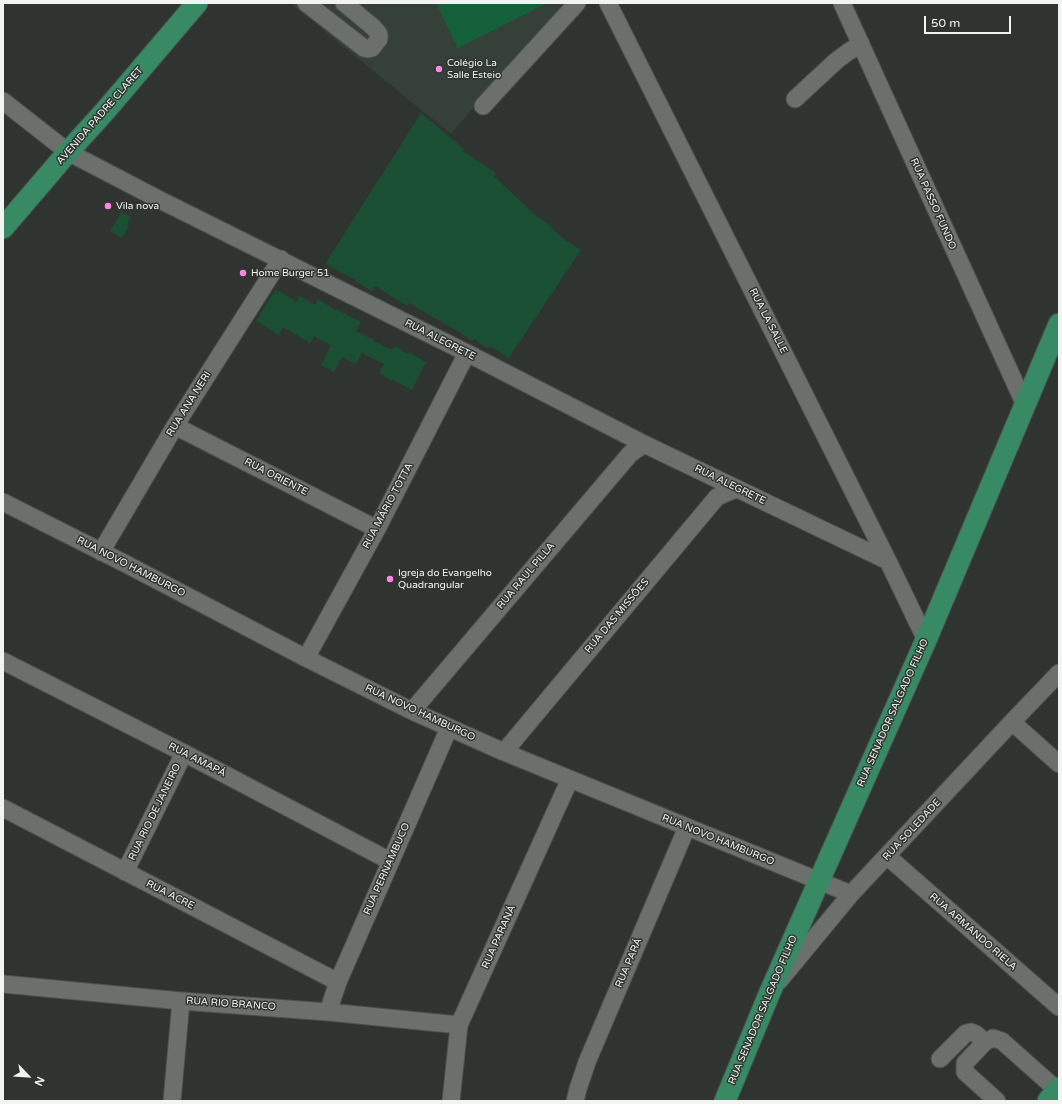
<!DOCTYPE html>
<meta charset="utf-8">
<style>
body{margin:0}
#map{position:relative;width:1062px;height:1104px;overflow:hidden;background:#2f3431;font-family:"Varela Round",sans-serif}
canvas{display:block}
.frame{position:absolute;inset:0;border:4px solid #f1f4f2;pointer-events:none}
.north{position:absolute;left:8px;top:1056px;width:40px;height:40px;-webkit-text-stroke:3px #2f3431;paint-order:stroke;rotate:115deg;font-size:11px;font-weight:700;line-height:16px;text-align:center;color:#f1f4f2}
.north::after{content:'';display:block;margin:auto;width:14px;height:18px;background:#f1f4f2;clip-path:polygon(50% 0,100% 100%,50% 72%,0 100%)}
.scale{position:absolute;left:924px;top:16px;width:87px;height:18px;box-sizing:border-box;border:2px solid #f1f4f2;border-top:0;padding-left:5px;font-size:12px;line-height:14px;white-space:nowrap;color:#f1f4f2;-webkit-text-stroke:3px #2f3431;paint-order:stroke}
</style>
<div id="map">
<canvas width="1062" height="1104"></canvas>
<div class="frame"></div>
<div class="north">N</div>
<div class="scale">50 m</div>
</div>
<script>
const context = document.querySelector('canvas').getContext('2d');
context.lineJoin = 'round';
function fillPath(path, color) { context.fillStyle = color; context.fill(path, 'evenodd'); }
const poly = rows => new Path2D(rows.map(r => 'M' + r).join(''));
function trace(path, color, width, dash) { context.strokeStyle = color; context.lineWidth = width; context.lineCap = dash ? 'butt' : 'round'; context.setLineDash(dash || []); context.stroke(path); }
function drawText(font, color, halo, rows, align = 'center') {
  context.font = font + ' "Varela Round",sans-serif'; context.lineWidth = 3; context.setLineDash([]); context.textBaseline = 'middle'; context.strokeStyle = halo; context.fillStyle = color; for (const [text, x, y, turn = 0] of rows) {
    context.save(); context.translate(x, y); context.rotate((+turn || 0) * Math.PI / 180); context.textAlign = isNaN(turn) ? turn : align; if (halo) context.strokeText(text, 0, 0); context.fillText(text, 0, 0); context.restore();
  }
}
fillPath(poly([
 [290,3,564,3,451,134]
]), '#354039');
fillPath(poly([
 [436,3,547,3,458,48]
]), '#13603a');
fillPath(poly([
 [421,113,464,149,463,151,496,173,494,176,535,215,551,226,550,227,564,239,581,250,509,358,490,346,488,349,474,339,473,341,459,332,409,303,407,306,375,286,372,291,355,281,356,280,325,264],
 [121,212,131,217,127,224,129,226,122,238,110,231],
 [276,289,297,302,300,296,315,305,318,299,335,310,336,309,361,322,356,331,374,340,373,341,392,350,395,346,408,354,409,352,426,362,412,390,393,380,392,381,379,373,384,364,362,353,356,364,342,357,334,372,321,365,331,346,314,336,310,343,283,327,279,335,256,321]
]), '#1a4f33');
const minor = poly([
 [306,3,364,48,368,49,372,48,379,39,379,34,373,27,344,3],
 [608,3,888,561,926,640],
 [842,3,1025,405],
 [795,99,836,61,848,52,861,44],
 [3,101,68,152,160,200,467,353,644,444,888,561],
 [483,106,577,3],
 [175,426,377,529],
 [3,502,124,563,306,658,412,711,504,752,851,894],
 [101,552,175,426,281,259],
 [306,658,377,529,467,353],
 [3,661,184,753,390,861],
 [412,711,630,454,644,444],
 [1012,722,1059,764],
 [504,752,717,497,736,489],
 [3,808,338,982],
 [887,856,1059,1007],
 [125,872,184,753],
 [779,981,851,894,1012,722,1059,673],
 [3,984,181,1001,328,1012,459,1025],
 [328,1012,338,982,449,728],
 [940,1059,966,1033,971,1032,976,1034,985,1042],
 [172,1101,181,1001],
 [451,1101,459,1025,570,779],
 [575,1101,578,1089,587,1062,687,827],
 [997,1101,965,1072,965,1063,985,1042,993,1038,1002,1041,1057,1090]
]);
const major = poly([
 [3,228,68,152,106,110,197,3],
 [725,1101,770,992,819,881,926,640,1059,324],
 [1048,1101,1059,1088]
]);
trace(minor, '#4b4f4d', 19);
trace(major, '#4b4f4d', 23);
trace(minor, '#6b706d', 17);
trace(major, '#388a65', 21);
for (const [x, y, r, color] of [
 [439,69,4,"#fd86e2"],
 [108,206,4,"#fd86e2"],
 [243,273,4,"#fd86e2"],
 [390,579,4,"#fd86e2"]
]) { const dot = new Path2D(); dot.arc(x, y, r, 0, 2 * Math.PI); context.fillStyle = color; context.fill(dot); trace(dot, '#2f3431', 1.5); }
drawText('10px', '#f1f4f2', '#2f3431', [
 ["Colégio La",447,63],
 ["Salle Esteio",447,75],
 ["Vila nova",116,206],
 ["Home Burger 51",251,273],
 ["Igreja do Evangelho",398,573],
 ["Quadrangular",398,585]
], 'left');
drawText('10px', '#f1f4f2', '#2f3431', [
 ["AVENIDA PADRE CLARET",100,116,-49],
 ["RUA PASSO FUNDO",933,204,66],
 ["RUA LA SALLE",768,321,63],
 ["RUA ALEGRETE",440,340,27],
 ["RUA ANA NERI",189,404,-58],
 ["RUA ORIENTE",276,477,27],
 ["RUA ALEGRETE",730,485,26],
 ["RUA MÁRIO TOTTA",388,506,-62],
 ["RUA NOVO HAMBURGO",131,567,27],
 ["RUA RAUL PILLA",526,576,-50],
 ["RUA DAS MISSÕES",617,616,-50],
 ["RUA NOVO HAMBURGO",420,713,25],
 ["RUA SENADOR SALGADO FILHO",893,713,-66],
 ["RUA AMAPÁ",197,760,27],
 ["RUA RIO DE JANEIRO",155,812,-64],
 ["RUA SOLEDADE",912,830,-47],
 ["RUA NOVO HAMBURGO",718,840,22],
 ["RUA PERNAMBUCO",387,869,-66],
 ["RUA ACRE",170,895,27],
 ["RUA ARMANDO RIELA",973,932,41],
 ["RUA PARANÁ",499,937,-66],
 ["RUA PARÁ",629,963,-67],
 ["RUA RIO BRANCO",231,1004,4],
 ["RUA SENADOR SALGADO FILHO",763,1010,-67]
]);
</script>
